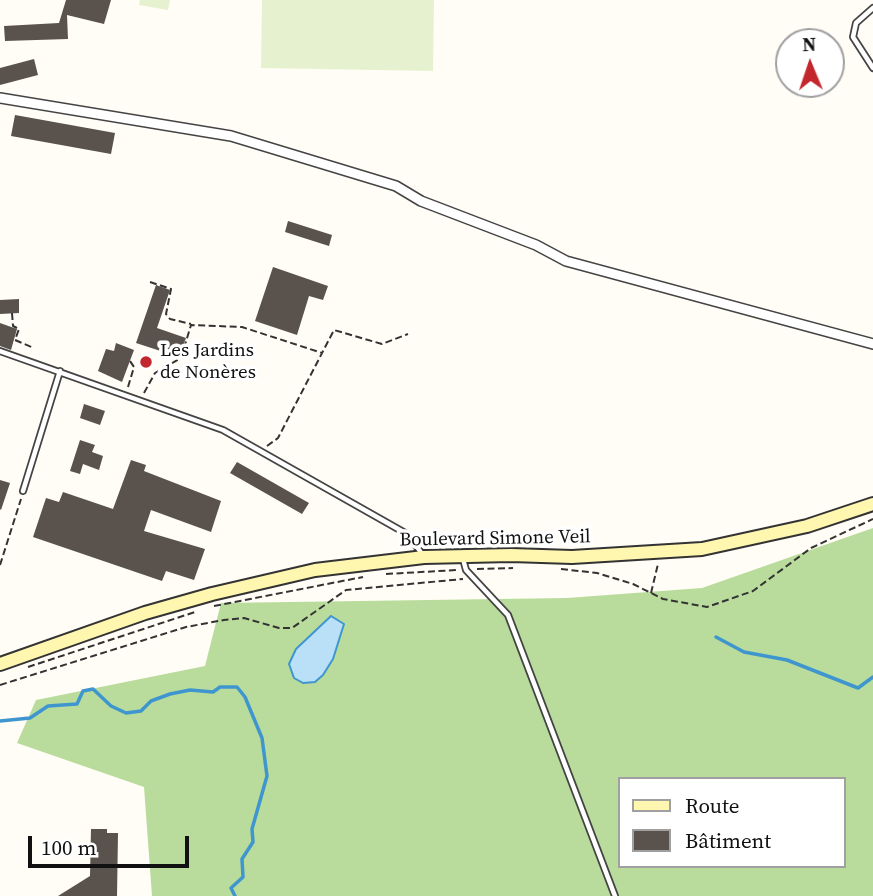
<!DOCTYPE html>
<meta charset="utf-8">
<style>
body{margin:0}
#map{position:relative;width:873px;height:896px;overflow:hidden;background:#fffdf5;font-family:"Source Serif 4",serif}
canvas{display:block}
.legend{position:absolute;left:618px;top:777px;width:228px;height:91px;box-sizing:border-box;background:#fff;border:2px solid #a0a0a0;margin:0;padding:9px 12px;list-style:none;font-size:21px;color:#111}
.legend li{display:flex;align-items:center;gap:14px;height:35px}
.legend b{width:35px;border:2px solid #a0a0a0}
.north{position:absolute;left:775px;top:28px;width:70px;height:70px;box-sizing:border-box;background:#fff;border:2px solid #a0a0a0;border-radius:50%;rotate:358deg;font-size:19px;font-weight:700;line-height:28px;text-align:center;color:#111}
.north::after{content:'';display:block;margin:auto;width:24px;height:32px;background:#c4262e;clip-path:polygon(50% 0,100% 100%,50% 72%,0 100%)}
.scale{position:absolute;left:28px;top:836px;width:161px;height:32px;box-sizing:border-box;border:4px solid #111;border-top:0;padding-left:9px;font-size:21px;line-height:24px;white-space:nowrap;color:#111;-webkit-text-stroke:5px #fff;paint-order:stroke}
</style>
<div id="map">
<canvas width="873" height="896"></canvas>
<ul class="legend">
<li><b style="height:9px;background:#fff6b0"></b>Route</li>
<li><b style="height:19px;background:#5a524d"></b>Bâtiment</li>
</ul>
<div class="north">N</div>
<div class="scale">100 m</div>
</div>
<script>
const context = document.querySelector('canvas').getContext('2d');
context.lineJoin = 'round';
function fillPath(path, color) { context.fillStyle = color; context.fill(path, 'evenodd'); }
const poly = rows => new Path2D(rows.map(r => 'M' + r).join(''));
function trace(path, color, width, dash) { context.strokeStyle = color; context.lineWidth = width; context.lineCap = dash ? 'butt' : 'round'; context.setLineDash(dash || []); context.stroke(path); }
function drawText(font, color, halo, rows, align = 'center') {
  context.font = font + ' "Source Serif 4",serif'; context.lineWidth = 7; context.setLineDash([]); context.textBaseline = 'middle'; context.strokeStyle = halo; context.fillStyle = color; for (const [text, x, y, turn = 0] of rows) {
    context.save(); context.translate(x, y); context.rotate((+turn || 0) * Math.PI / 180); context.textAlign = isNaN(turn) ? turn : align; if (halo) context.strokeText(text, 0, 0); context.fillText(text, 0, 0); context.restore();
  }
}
fillPath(poly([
 [873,528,873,896,152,896,144,787,17,743,36,700,205,666,221,603,567,598,702,588],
 [619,779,843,779,843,866,619,866]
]), '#b9dc9c');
fillPath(poly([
 [140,0,170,0,168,10,139,5],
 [262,0,434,0,433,71,261,68]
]), '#e6f2cf');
const water = poly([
 [331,616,344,624,333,659,323,675,315,682,303,683,294,678,289,664,296,649,331,616]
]);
fillPath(water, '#b9e0f7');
trace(water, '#3f96cf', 2);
trace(poly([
 [716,637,744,652,787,660,858,688,873,677],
 [0,721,30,718,48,706,77,704,83,691,93,689,111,706,126,713,141,711,151,701,170,694,190,690,213,692,220,687,237,687,245,697,262,738,267,776,252,829,253,842,242,859,243,877,231,888,235,896]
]), '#3f96cf', 3.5);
fillPath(poly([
 [66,0,111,0,104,24,67,15,68,39,5,41,4,26,59,23],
 [34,59,38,75,0,85,0,68],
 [15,115,115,133,111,154,11,136],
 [288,221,332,235,329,246,285,232],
 [273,267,328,286,323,300,309,296,297,335,255,321],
 [156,285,170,290,157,328,186,338,179,357,136,343],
 [19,299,19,313,0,314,0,300],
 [0,323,17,329,11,350,0,346],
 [116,343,134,350,122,382,98,371,106,349,114,351],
 [84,404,105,411,100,425,80,418],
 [80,440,95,445,92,452,103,456,99,470,83,464,80,474,70,471],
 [131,460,146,465,144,471,221,501,211,532,151,510,144,531,205,549,194,580,166,571,162,581,33,537,46,498,59,502,63,492,113,509],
 [237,462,309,503,302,514,230,473],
 [0,480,10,483,1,510,0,509],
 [91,829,107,829,107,833,118,833,117,896,58,896,90,876]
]), '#5a524d');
const lane = poly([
 [873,8,856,23,853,37,873,68],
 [0,351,223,430,407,534,423,555],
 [23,491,60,371],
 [463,559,466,570,508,615,615,896]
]);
const street = poly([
 [0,98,231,136,396,186,421,201,536,245,566,261,873,344]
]);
const secondary = poly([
 [0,664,145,613,212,594,315,570,424,557,511,555,572,557,702,549,807,526,873,504]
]);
trace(lane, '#444', 8);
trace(street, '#444', 12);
trace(secondary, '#333', 16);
trace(poly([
 [150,282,171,289,166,314,170,319,191,324],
 [12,313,13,326,19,329,15,340,34,348],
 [128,387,134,367,130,361],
 [144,393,155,373,181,358,191,325,242,327,322,353],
 [267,446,278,438,334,330,382,344,408,334],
 [0,565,21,499],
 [477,569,513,568],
 [561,569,597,573,633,584,663,599,707,607,753,591,811,548,873,519],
 [386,574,457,570],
 [651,593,658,564],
 [214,606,363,577],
 [28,667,195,612],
 [0,685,186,627,224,620,244,618,279,628,292,628,346,590,463,579]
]), '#333', 2, [7, 3.5]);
trace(lane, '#fff', 4.5);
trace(street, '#fff', 9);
trace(secondary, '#fff6b0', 12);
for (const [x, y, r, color] of [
 [146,362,7,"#c4262e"]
]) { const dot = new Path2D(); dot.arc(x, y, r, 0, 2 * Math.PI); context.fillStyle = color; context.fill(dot); trace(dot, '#fff', 2.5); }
drawText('19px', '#111', '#fff', [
 ["Les Jardins",160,351],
 ["de Nonères",160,373]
], 'left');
drawText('19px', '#111', '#fff', [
 ["Boulevard Simone Veil",495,539,-1]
]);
</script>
